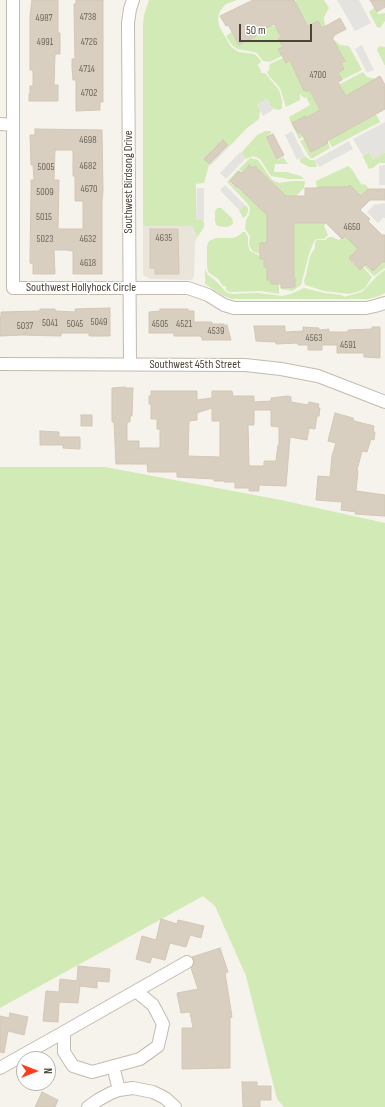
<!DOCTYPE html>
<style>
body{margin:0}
#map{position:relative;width:385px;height:1107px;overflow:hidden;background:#f6f3ec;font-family:"Sofia Sans Condensed",sans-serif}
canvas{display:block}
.north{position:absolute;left:16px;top:1051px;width:40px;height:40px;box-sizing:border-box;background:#fff;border:1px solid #b7b4b0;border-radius:50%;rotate:90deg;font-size:11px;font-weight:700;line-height:16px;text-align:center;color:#4b4439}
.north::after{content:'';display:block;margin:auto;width:14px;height:18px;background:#fc3f1d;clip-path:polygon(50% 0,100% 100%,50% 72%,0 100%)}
.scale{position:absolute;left:239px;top:24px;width:73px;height:18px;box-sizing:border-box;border:2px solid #4b4439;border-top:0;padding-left:5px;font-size:12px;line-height:14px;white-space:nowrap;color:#4b4439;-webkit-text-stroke:3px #fff;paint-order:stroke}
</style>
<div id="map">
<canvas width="385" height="1107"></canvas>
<div class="north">N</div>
<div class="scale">50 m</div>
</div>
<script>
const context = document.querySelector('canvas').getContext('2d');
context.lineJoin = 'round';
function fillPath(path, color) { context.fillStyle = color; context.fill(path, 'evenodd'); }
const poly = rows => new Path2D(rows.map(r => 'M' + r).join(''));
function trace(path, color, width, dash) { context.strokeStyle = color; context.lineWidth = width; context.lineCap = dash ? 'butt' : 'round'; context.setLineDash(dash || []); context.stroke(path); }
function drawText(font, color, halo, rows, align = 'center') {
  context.font = font + ' "Sofia Sans Condensed",sans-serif'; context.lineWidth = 3; context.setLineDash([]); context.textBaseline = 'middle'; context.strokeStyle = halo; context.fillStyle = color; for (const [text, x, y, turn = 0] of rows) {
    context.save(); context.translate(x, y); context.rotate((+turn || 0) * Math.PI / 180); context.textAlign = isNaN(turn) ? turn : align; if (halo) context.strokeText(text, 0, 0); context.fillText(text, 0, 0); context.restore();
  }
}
fillPath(poly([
 [143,226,194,226,197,238,195,242,194,276,192,280,151,279,143,275]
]), '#eae5da');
fillPath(poly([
 [149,0,237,0,226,4,220,11,218,18,219,26,231,47,239,52,254,54,259,58,261,62,258,65,261,71,261,73,265,73,279,90,282,100,282,108,280,110,274,109,271,107,267,99,257,105,260,110,259,119,246,129,230,146,223,140,204,159,209,165,204,183,196,184,196,220,203,220,204,223,204,227,197,238,193,226,143,226,143,24,144,15],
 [296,0,324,0,329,8,324,17,324,21,326,26,323,29,318,21,309,26,295,2],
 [374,8,378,14,385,13,385,21,380,28,377,27,369,12],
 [271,25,275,27,281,37,278,39,283,47,278,49,282,56,270,62,263,61,257,53,254,52,237,49,232,45,226,36,232,32,240,45,256,36,255,34],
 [332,38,340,45,349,46,362,70,342,80,338,73,344,69,341,63,345,61,339,50,335,51],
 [379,46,385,47,385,66,377,50],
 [283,58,286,63,290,60,304,90,306,90,307,92,310,90,320,110,306,118,293,123,298,133,300,132,303,137,299,139,290,121,289,117,310,105,306,97,304,98,300,94,300,100,286,107,280,88,269,76,267,72,269,70,270,64],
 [363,72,367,77,376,79,364,85,365,86,346,96,340,84],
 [376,114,380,122,332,147,328,140],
 [265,131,271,131,271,133,265,137,278,160,283,157,288,164,275,164,274,172,286,172,301,176,304,179,289,179,271,176,260,159,253,156,246,159,241,153,257,135],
 [304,139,328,143,330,148,313,158,310,158,300,141],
 [369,152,373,159,385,152,385,163,379,163,373,168,369,169,363,157,364,155],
 [306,157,310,160,315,160,317,167,309,167,300,162,300,159,305,156],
 [250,158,258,160,272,180,279,183,292,181,305,181,304,188,296,196,286,196,255,166,252,168,249,165,243,171,244,173,239,169],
 [348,166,351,168,361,184,366,185,369,189,357,201,354,198,359,193,350,185,347,188,319,187,319,190,317,190,316,181],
 [238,170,239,171,230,182,235,187,239,184,267,215,267,243,260,244,260,254,254,252,251,249,249,244,250,236,245,229,246,220,249,215,250,208,247,203,227,182],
 [245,205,248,208,248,211,246,216,243,218,239,210],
 [217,208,221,208,232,218,233,222,232,225,226,227,217,226,215,222,215,212],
 [294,223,326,223,324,226,328,235,324,239,317,239,314,241,309,254,301,285,292,291,281,289,281,288,295,287,295,279,292,278],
 [243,232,245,232,248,237,248,245,250,251,260,256,260,259,264,259,264,266,267,267,267,280,271,280,271,284,279,284,279,294,262,291,230,292,226,290,226,286,223,286,218,279,208,272,207,266,207,246,209,241,216,238,233,238,238,236],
 [345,236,358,249,349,258,360,270,363,267,372,277,365,288,360,291,349,294,324,291,305,285,304,281,306,275,310,256,315,248,315,242,317,240,325,240,329,237,332,237,339,240],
 [382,262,385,262,385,268,374,276,364,266,366,264,373,271],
 [205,269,208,275,216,281,226,292,232,294,257,293,282,296,291,294,304,288,324,293,342,295,344,297,362,292,378,275,385,270,385,293,379,296,368,299,232,299,224,296,205,284],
 [0,467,105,467,281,500,385,523,385,1107,284,1107,277,1099,246,976,215,906,203,896,0,1008]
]), '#d2eab5');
fillPath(poly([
 [337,0,359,0,371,23,355,31],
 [362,45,374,70,367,73,355,49],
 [267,99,273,110,263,116,257,105],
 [385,122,385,152,373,159,369,152,363,156,353,139],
 [292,131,305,156,297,160,285,135],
 [223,140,230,146,210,166,204,159],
 [349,141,353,149,319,167,315,160],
 [240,152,246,158,226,179,220,173],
 [385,165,385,185,379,185,379,166],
 [225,185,245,205,239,210,220,190],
 [197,188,204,188,204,220,196,220],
 [384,203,385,204,385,218,383,218,378,223,367,212,374,205]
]), '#e5e3e0');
const building = poly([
 [32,0,58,0,58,33,60,33,60,54,55,54,54,85,58,85,58,101,29,101,29,94,30,94,30,86,33,86,33,70,30,70,30,16,32,0],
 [76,0,103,0,103,102,100,102,100,110,76,111,76,80,73,80,72,68,72,59,75,59,74,4,76,4,76,0],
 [253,0,294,0,308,26,318,21,322,28,340,18,346,29,333,36,334,37,332,38,345,61,341,63,344,69,338,73,342,80,338,82,346,96,380,76,385,85,385,109,327,141,328,143,311,152,303,136,300,132,298,133,292,123,305,116,306,118,320,110,310,90,307,92,306,90,304,91,290,60,286,63,278,49,283,47,278,39,281,37,274,24,255,34,256,36,239,45,231,30,228,25,226,26,220,16,253,0],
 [370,0,385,0,385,7,377,12,370,0],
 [35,129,102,130,103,191,102,201,102,274,73,274,73,251,66,250,54,250,55,274,33,274,33,264,30,263,31,189,31,180,34,180,33,165,31,165,30,135,35,135,35,129],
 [55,150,73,150,73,176,75,176,75,201,83,201,83,229,58,229,59,180,54,180,55,150],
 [273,134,284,155,277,159,266,137,273,134],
 [223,140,228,145,209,164,204,159,223,140],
 [249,165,252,168,255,166,286,196,305,196,305,188,319,188,319,187,348,187,350,185,361,196,368,189,385,189,385,200,370,200,360,210,370,219,368,221,382,235,385,235,385,262,382,262,373,271,366,264,360,270,349,258,358,249,345,236,342,239,326,223,294,223,294,278,295,278,295,287,281,288,281,284,271,284,271,280,267,280,267,267,264,267,264,259,260,259,260,243,267,243,267,215,237,186,236,187,230,181,239,171,242,173,249,165],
 [150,229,178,229,179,274,155,274,155,268,150,268,150,229],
 [110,308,110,336,89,336,89,333,61,333,61,336,22,335,0,336,0,317,1,317,1,312,40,311,40,309,55,309,55,311,75,312,75,309,110,308],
 [160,309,188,309,188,311,194,311,194,322,212,322,212,324,224,324,223,325,227,325,231,340,202,340,202,337,199,336,174,336,174,333,149,333,149,312,160,311,160,309],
 [254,326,285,326,285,332,303,331,303,327,319,328,319,330,329,329,329,332,348,332,348,330,372,329,372,327,380,327,380,358,364,357,364,353,337,353,337,345,322,345,322,350,308,350,308,345,298,345,298,343,276,344,276,342,256,341,254,326],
 [125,387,125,388,133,388,132,416,130,416,130,422,127,422,127,441,139,441,139,448,160,448,160,429,157,429,157,419,151,419,151,404,149,404,149,396,151,396,151,391,197,391,197,400,212,398,212,391,232,391,233,396,254,396,254,402,271,401,271,398,288,396,291,397,291,402,308,405,309,402,319,404,318,408,320,408,319,416,317,416,315,429,309,428,307,440,290,437,286,486,259,485,259,491,249,491,249,488,235,488,235,482,224,482,224,481,214,481,214,479,177,477,177,472,148,472,147,464,116,464,114,422,112,422,112,388,125,387],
 [212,408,212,421,220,421,220,457,188,456,189,421,197,420,197,413,212,408],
 [254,410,271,410,271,426,279,427,279,445,278,445,276,461,264,461,264,466,249,466,248,425,254,425,254,410],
 [335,413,353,418,354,421,374,426,373,432,375,432,374,440,371,439,367,452,362,451,357,470,358,471,356,491,385,495,385,516,355,514,356,512,341,510,342,502,316,500,318,476,330,477,332,456,336,443,328,441,335,413],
 [81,415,92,415,92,426,81,426,81,415],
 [40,431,59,432,59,437,80,437,80,449,63,448,63,445,40,445,40,431],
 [161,919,177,924,178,920,204,926,201,938,190,935,186,947,170,943,165,960,152,957,150,963,136,959,142,936,156,940,161,919],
 [220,948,228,972,225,973,232,1017,230,1018,230,1068,182,1069,182,1028,193,1028,190,1012,181,1013,177,993,198,989,191,968,194,962,192,957,220,948],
 [78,966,110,969,109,982,97,981,97,988,80,986,78,1003,59,1002,58,1022,43,1021,46,991,59,992,60,979,77,981,78,966],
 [10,1013,28,1017,24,1035,8,1031,4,1053,0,1052,0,1016,9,1018,10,1013],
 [242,1082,257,1082,257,1086,271,1086,271,1100,260,1100,260,1107,243,1107,242,1082],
 [42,1092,58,1100,55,1107,35,1107,42,1092]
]);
fillPath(building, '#d8cfc1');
trace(building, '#d3c7b4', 1);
const minor = poly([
 [13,0,13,288,188,288,208,295,224,305,234,308,366,308,375,306,385,303],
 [0,124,13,125],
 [0,364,245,365,281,369,318,376,385,402],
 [130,364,128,23,130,9,133,0],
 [136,991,153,1005,163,1024,158,1046,140,1059,92,1072,73,1066,64,1052,64,1032,136,991,187,962],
 [113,1066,119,1090],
 [0,1068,64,1032],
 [88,1107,98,1100,111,1093,119,1090,133,1088,153,1092,165,1098,175,1107]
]);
trace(minor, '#c2bbae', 14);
trace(minor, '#fff', 12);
drawText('10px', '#6e675b', null, [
 ["4738",88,17],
 ["4987",44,18],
 ["4991",45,42],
 ["4726",89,42],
 ["4714",87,69],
 ["4700",318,75],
 ["4702",89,93],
 ["4698",88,140],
 ["4682",88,166],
 ["5005",46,167],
 ["4670",89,189],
 ["5009",45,192],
 ["5015",44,217],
 ["4650",352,227],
 ["4635",164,238],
 ["5023",45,239],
 ["4632",88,239],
 ["4618",88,263],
 ["5049",99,322],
 ["5041",50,323],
 ["5045",75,324],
 ["4505",160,324],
 ["4521",184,324],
 ["5037",25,326],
 ["4539",216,331],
 ["4563",314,338],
 ["4591",348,345]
]);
drawText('12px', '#4b4439', '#fff', [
 ["Southwest Birdsong Drive",129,182,-90],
 ["Southwest Hollyhock Circle",81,288],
 ["Southwest 45th Street",195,365]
]);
</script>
